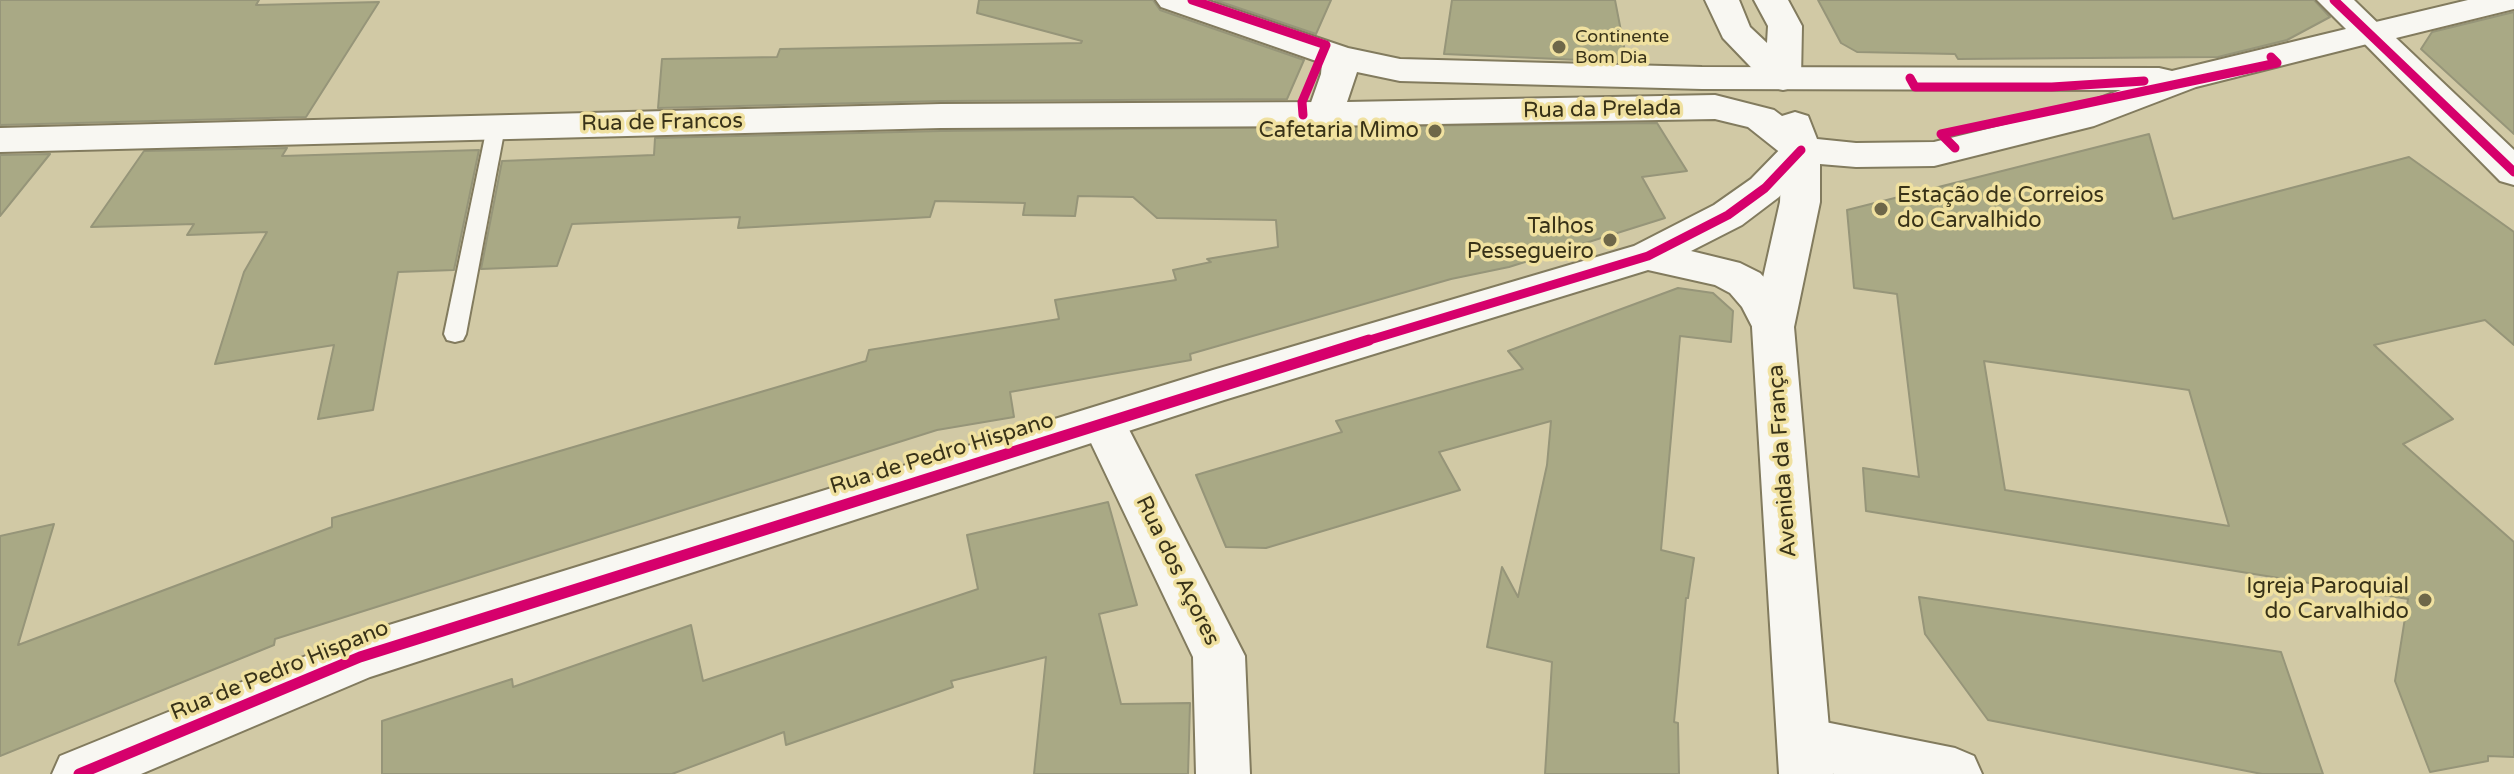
<!DOCTYPE html>
<meta charset="utf-8">
<style>
body{margin:0}
canvas{display:block;background:#d1c9a5}
</style>
<canvas width="2514" height="774"></canvas>
<script>
const context = document.querySelector('canvas').getContext('2d');
context.lineJoin = 'round';
function fillPath(path, color) { context.fillStyle = color; context.fill(path, 'evenodd'); }
const poly = rows => new Path2D(rows.map(r => 'M' + r).join(''));
function trace(path, color, width, dash) { context.strokeStyle = color; context.lineWidth = width; context.lineCap = dash ? 'butt' : 'round'; context.setLineDash(dash || []); context.stroke(path); }
function drawText(font, color, halo, rows, align = 'center') {
  context.font = font + ' "Varela Round",sans-serif'; context.lineWidth = 7; context.setLineDash([]); context.textBaseline = 'middle'; context.strokeStyle = halo; context.fillStyle = color; for (const [text, x, y, turn = 0] of rows) {
    context.save(); context.translate(x, y); context.rotate((+turn || 0) * Math.PI / 180); context.textAlign = isNaN(turn) ? turn : align; if (halo) context.strokeText(text, 0, 0); context.fillText(text, 0, 0); context.restore();
  }
}
const building = poly([
 [0,0,259,0,256,5,379,2,306,117,0,125,0,0],
 [979,0,1153,0,1160,10,1304,60,1287,99,941,101,658,108,662,59,777,57,780,49,1081,43,1082,41,977,13,979,0],
 [1215,0,1331,0,1316,34,1215,0],
 [1452,0,1615,0,1627,62,1444,54,1452,0],
 [1818,0,2314,0,2330,17,2287,40,2218,57,1958,59,1955,54,1857,52,1841,43,1818,0],
 [2514,12,2514,134,2421,49,2432,32,2514,12],
 [1657,123,1687,171,1642,177,1665,218,1509,267,1451,279,1190,354,1191,360,1010,392,1014,417,937,430,275,639,274,645,0,756,0,536,54,524,18,645,332,527,332,518,866,361,869,350,1059,319,1055,300,1176,280,1173,270,1211,262,1207,259,1278,247,1276,220,1157,218,1133,197,1078,196,1075,216,1023,215,1025,203,935,201,930,217,738,228,740,217,572,224,557,266,481,269,502,161,654,155,655,138,941,131,1657,123],
 [2149,134,2173,219,2409,157,2514,232,2514,345,2485,320,2374,345,2453,419,2403,444,2514,542,2514,757,2488,756,2488,761,2430,772,2395,681,2408,599,1866,511,1863,468,1919,477,1897,294,1854,288,1847,210,2149,134],
 [1984,361,2189,390,2229,526,2005,490,1984,361],
 [287,148,282,156,479,150,454,270,398,272,373,410,318,419,334,345,215,364,244,272,267,232,187,235,194,224,91,227,144,151,287,148],
 [50,154,0,216,0,155,50,154],
 [1678,288,1713,293,1733,311,1731,342,1680,336,1661,550,1694,558,1688,598,1686,598,1674,722,1678,723,1679,774,1545,774,1552,662,1487,647,1502,567,1518,597,1547,465,1551,421,1439,452,1460,490,1266,548,1226,547,1196,475,1342,432,1336,421,1523,369,1508,351,1678,288],
 [1108,502,1137,605,1099,614,1121,704,1190,703,1188,774,1034,774,1046,657,951,681,953,687,786,745,784,732,672,774,382,774,382,721,512,679,513,687,691,625,703,681,978,589,967,535,1108,502],
 [1919,597,2281,652,2323,774,2262,774,1988,720,1925,634,1919,597]
]);
fillPath(building, '#a9a985');
trace(building, '#969579', 2);
const service = poly([
 [496,121,505,127,466,334,463,340,455,342,447,340,444,334,487,127,496,121]
]);
const minor = poly([
 [1325,102,1338,106,1343,114,1338,122,1325,126,941,128,0,152,0,128,941,104,1325,102],
 [1104,406,1120,412,1245,656,1250,774,1196,774,1193,657,1082,424,1088,412,1104,406],
 [1805,718,1955,748,1974,756,1982,774,1834,774,1805,768,1786,761,1778,743,1786,725,1805,718]
]);
const tertiary = poly([
 [1705,0,1739,0,1750,27,1767,43,1768,26,1754,0,1788,0,1802,26,1801,79,1796,87,1783,90,1770,87,1723,38,1705,0],
 [2468,0,2514,0,2514,9,2396,38,2514,150,2514,185,2500,181,2354,33,2359,26,2468,0],
 [1801,138,1814,141,1820,150,1779,197,1742,225,1691,251,1740,263,1760,273,1774,288,1794,327,1788,338,1773,343,1758,338,1742,307,1730,293,1715,285,1648,270,1224,400,370,677,141,774,52,774,60,756,360,634,1213,370,1634,246,1714,205,1751,179,1788,141,1801,138]
]);
const secondary = poly([
 [1156,0,1206,0,1348,48,1400,59,1702,67,2159,68,2172,71,2346,29,2317,0,2354,0,2388,33,2383,40,2196,87,2094,126,1934,166,1856,167,1820,164,1820,202,1794,327,1833,774,1779,774,1752,327,1780,202,1782,154,1748,127,1715,119,1325,126,1312,122,1307,114,1321,74,1322,63,1161,7,1156,0],
 [1357,72,1400,81,1702,89,2121,90,2070,109,1934,142,1856,143,1817,139,1808,116,1795,112,1782,116,1774,110,1715,95,1347,102,1357,72]
]);
trace(service, '#827b5e', 4);
trace(minor, '#827b5e', 4);
trace(tertiary, '#827b5e', 4);
trace(secondary, '#827b5e', 4);
fillPath(service, '#f8f7f2');
fillPath(minor, '#f8f7f2');
fillPath(tertiary, '#f8f7f2');
fillPath(secondary, '#f8f7f2');
trace(poly([
 [1192,0,1326,45,1302,102,1303,115],
 [2334,0,2514,172],
 [1910,78,1915,87,2052,87,2144,81],
 [1955,148,1941,134,2277,63,2271,57],
 [1363,342,1648,256,1728,215,1765,188,1801,150]
]), '#d6006c', 9);
trace(poly([
 [79,774,360,657,1369,340]
]), '#d6006c', 11);
for (const [x, y, r, color] of [
 [1559,47,8,"#6e6749"],
 [1435,131,8,"#6e6749"],
 [1881,209,8,"#6e6749"],
 [1610,240,8,"#6e6749"],
 [2425,600,8,"#6e6749"]
]) { const dot = new Path2D(); dot.arc(x, y, r, 0, 2 * Math.PI); context.fillStyle = color; context.fill(dot); trace(dot, '#f0e1a0', 3); }
drawText('18px', '#383218', '#f0e1a0', [
 ["Continente",1575,37],
 ["Bom Dia",1575,58]
], 'left');
drawText('22px', '#383218', '#f0e1a0', [
 ["Rua da Prelada",1602,110,-1],
 ["Rua de Francos",662,123,-1],
 ["Rua de Pedro Hispano",942,454,-17],
 ["Avenida da França",1783,461,-94],
 ["Rua dos Açores",1177,571,64],
 ["Rua de Pedro Hispano",280,671,-22]
]);
drawText('22px', '#383218', '#f0e1a0', [
 ["Cafetaria Mimo",1419,131],
 ["Estação de Correios",1897,196,"left"],
 ["do Carvalhido",1897,221,"left"],
 ["Talhos",1594,227],
 ["Pessegueiro",1594,252],
 ["Igreja Paroquial",2409,587],
 ["do Carvalhido",2409,612]
], 'right');
</script>
